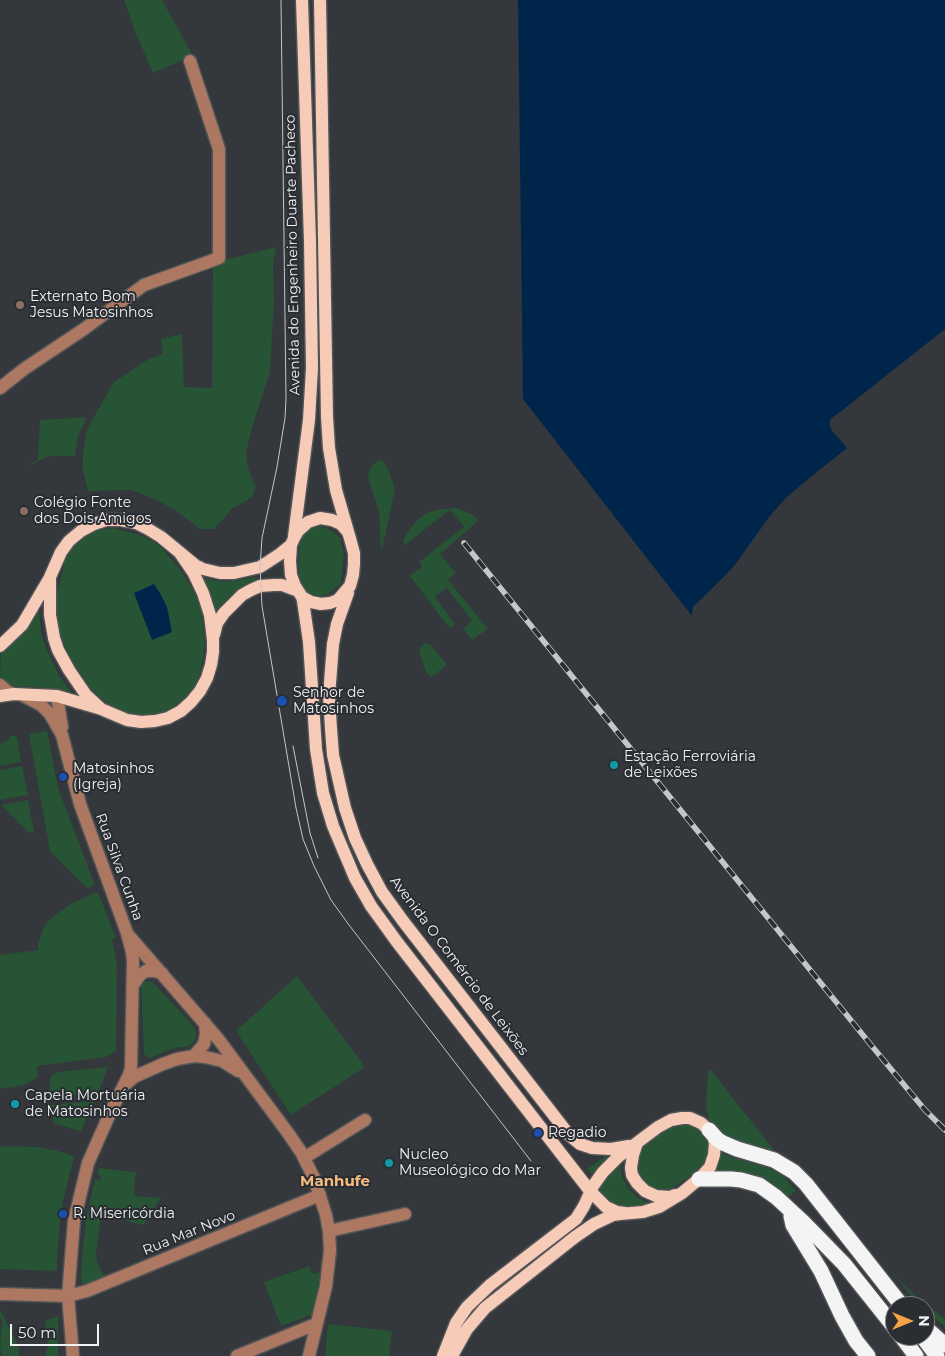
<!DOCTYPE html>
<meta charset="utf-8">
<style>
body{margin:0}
#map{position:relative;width:945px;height:1356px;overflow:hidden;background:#34373b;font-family:Montserrat,sans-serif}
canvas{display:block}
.north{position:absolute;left:885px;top:1296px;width:50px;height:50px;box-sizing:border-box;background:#2a2d31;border:1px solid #797b7f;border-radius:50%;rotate:90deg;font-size:14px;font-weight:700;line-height:20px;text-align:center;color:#eff1f3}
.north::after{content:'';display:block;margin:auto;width:18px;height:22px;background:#f5a345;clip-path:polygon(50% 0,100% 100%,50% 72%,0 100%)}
.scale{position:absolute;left:10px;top:1324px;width:89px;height:22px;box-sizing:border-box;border:2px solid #eff1f3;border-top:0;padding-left:6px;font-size:15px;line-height:18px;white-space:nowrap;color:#eff1f3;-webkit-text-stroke:4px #2a2d31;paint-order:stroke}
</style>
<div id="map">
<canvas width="945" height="1356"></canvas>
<div class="north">N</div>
<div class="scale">50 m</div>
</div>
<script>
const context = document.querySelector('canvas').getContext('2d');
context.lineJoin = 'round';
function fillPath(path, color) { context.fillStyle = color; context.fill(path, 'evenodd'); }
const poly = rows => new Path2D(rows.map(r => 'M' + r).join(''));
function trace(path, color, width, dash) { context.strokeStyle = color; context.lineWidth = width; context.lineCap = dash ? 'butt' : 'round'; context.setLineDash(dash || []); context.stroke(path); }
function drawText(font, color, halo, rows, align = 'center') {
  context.font = font + ' Montserrat,sans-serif'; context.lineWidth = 4; context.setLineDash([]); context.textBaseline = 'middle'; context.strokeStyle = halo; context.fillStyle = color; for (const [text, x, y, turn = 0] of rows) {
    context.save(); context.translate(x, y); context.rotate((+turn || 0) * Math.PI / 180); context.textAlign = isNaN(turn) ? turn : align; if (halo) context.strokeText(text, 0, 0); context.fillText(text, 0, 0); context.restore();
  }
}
fillPath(poly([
 [124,0,162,0,193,56,153,73,134,29],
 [276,247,273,264,274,300,270,372,252,428,246,452,248,468,256,487,252,497,232,509,214,529,200,529,178,512,155,499,131,490,88,491,83,471,83,452,87,429,114,382,147,360,163,354,161,339,182,334,184,387,212,388,213,263],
 [87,417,78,437,75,456,49,456,28,466,38,459,40,420],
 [382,460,389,471,395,489,385,537,381,551,379,512,369,481,368,474,371,467,377,461],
 [456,508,473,515,479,520,440,554,456,573,448,580,488,629,472,640,463,629,472,621,447,588,435,597,455,624,450,629,410,576,422,567,419,562,464,527,450,510,405,545,403,541,408,531,417,520,429,512,443,509],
 [320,526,333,531,340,538,344,554,341,583,337,587,328,594,319,596,309,594,303,588,299,574,299,550,301,537,310,528],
 [112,528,137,534,152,541,162,548,182,572,197,597,202,617,205,641,203,659,199,676,194,688,184,700,171,709,157,714,140,715,125,712,108,704,92,690,71,659,58,630,56,612,57,593,65,561,74,547,85,536,97,530],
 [257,577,257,580,239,589,228,598,214,614,201,578,224,582],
 [39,610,41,632,46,648,59,676,72,693,38,687,9,686,3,682,0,678,1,653,26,627],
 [425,643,430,644,447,665,431,677,427,674,420,654,419,648],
 [47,731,58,788,95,885,89,888,86,887,50,851,29,734],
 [10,736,15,736,17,738,21,762,0,766,0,744,7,741],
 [22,766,28,795,0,800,0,770],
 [28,800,34,832,29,833,1,805],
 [98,892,116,938,112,939,117,964,116,1051,106,1057,37,1066,37,1077,25,1085,0,1089,0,955,38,950,38,943,43,929,51,918,72,903],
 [297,976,365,1067,291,1115,236,1031],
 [148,981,152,981,195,1028,196,1034,195,1040,189,1047,180,1047,166,1051,151,1058,146,1057,144,1053,141,985,143,982],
 [108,1067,98,1093,49,1098,50,1079,52,1075,57,1072],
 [711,1070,779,1157,731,1141,714,1128,709,1120,706,1106,708,1071],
 [94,1101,81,1131,55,1124,53,1122,49,1105],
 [683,1123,692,1125,700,1130,706,1137,708,1145,708,1155,704,1165,695,1173,669,1190,660,1190,651,1187,645,1183,639,1175,638,1165,639,1154,644,1146,667,1128],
 [5,1146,37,1147,58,1151,74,1156,62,1205,57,1254,57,1271,0,1269,0,1147],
 [720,1152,730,1157,766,1167,776,1172,784,1177,796,1191,785,1199,714,1173,720,1158],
 [605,1156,611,1156,594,1178,587,1169],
 [621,1162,621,1174,628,1188,638,1198,651,1204,643,1207,627,1208,616,1205,595,1190,601,1182],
 [99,1168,135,1172,138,1174,135,1176,134,1196,161,1198,144,1224,141,1225,117,1218,116,1216,101,1214,96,1254,97,1261,102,1273,103,1273,105,1277,87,1285,83,1284,81,1280,82,1258,86,1219,95,1179,100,1180,101,1176,97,1174],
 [324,1260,324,1268,314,1314,281,1326,264,1282,309,1266,312,1274,322,1271,319,1262],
 [892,1273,921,1301,945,1319,945,1327,925,1309,925,1306,922,1306,914,1299],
 [0,1309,19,1348,19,1356,2,1356,0,1348,2,1321,0,1318],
 [58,1316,58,1356,45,1356,48,1347,45,1321],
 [328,1324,392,1331,389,1356,325,1356]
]), '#265434');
fillPath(poly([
 [518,0,945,0,945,329,830,420,830,427,833,432,848,448,807,480,786,498,770,516,735,565,720,581,693,607,692,616,523,399],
 [154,584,161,595,167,607,172,632,152,640,134,593]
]), '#00254b');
fillPath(poly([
 [837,414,839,416,832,421,833,426,850,446,850,449,808,482,788,500,772,518,737,566,722,583,695,608,694,614,692,616,693,607,720,581,735,565,770,516,786,498,807,480,847,448,830,427,830,420]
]), '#34373b');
const minor = poly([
 [0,388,24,369,84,329,144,285,219,258,219,149,190,61],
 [0,685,8,692,14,694],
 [22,695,41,705,50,714,62,735,80,804,127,933,132,952,133,961,131,1068,129,1075,111,1111,88,1163,74,1221,68,1296,73,1356],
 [57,696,62,727],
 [130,937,219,1040,288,1133,301,1152,314,1178,326,1215,329,1231,330,1251,326,1286,309,1356],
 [133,985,140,975,146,971,154,971,162,973],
 [194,1056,204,1044,206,1034,205,1023],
 [126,1084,134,1077,163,1064,177,1059,194,1056,205,1057,222,1061,238,1071],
 [304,1158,365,1120],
 [329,1231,405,1214],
 [0,1294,68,1296,87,1291,320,1195],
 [237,1356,316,1324]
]);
const major = poly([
 [320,0,327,417,329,448,336,490,351,542,354,553,354,564,353,575,350,586,338,600,330,603,321,604,311,602,302,597,295,586,291,575,290,561,291,545,294,538,298,531,308,522,320,518,332,520,341,524,348,532],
 [294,536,309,420,312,368,310,241,302,0],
 [180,553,193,572,203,593,210,615,213,640,213,652,211,665,207,678,200,691,191,702,181,711,168,718,155,721,141,722,127,720,101,709,86,695,69,670,58,650,54,638,50,615,50,577,61,552,69,541,81,531,94,524,106,520,121,520,136,523,148,529,161,537,195,565,203,569,220,573,234,573,260,567,280,554,291,545],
 [348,593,337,624,333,644,329,696,331,729,333,755,345,808,355,838,367,864,382,892,403,921,569,1135,580,1144,592,1148,611,1149,629,1146],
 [302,597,303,601,309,642,316,749,323,793,333,826,355,878,371,906,397,942,590,1191,606,1207,617,1212,625,1213],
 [214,635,217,623,224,613,242,595,251,590,260,586,274,585,282,585,298,591],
 [0,646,22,625,49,579],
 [0,696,14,694,57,696,98,708],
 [637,1143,633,1155,631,1168,632,1175,637,1183,645,1191,656,1196,670,1197,675,1195],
 [443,1356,456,1323,467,1307,490,1285,576,1219,584,1206,593,1186,603,1172,618,1157,658,1127,671,1120,682,1118,690,1118,701,1123,709,1130,713,1136,715,1143,714,1155,710,1167,699,1179,682,1193,659,1207,643,1212,620,1214,613,1215,594,1224,575,1237,485,1308,467,1329,452,1356]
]);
const highway = poly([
 [709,1130,718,1140,723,1143,737,1149,774,1160,794,1172,806,1184,902,1306],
 [699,1179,731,1179,741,1180,759,1185,776,1197,803,1222,844,1264,895,1328],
 [791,1216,793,1225,821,1271,842,1316,856,1341,868,1356],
 [925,1327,945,1345],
 [901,1336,916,1356],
 [922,1336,937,1356]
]);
trace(minor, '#525558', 15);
trace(major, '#525558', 15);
trace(highway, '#525558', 18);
trace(minor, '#ac7861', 12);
trace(major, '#f6cbb7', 12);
trace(highway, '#f4f4f4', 15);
trace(poly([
 [281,0,286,399,285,418,277,467,262,538,260,567,262,606,296,808,303,839,314,866,331,900,349,925,531,1161],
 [293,746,310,833,318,858]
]), '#c4c6c8', 1);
const rail = poly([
 [464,543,871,1045,925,1110,945,1130]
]);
trace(rail, '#c4c6c8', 5.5);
trace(rail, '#2a2d31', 4, [11]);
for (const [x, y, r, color] of [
 [20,305,5,"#8d6e63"],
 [24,511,5,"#8d6e63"],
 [282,701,6,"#1a4fb4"],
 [614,765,5,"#0f9aa8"],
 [63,777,5,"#1a4fb4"],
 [15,1104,5,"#0f9aa8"],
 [538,1133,5,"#1a4fb4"],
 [389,1163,5,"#0f9aa8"],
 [63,1214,5,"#1a4fb4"]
]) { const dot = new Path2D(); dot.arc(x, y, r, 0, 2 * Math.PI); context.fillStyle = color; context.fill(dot); trace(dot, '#2a2d31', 2); }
drawText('14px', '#eff1f3', '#2a2d31', [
 ["Avenida do Engenheiro Duarte Pacheco",293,255,-91],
 ["Rua Silva Cunha",119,867,70],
 ["Avenida O Comércio de Leixões",459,966,53],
 ["Rua Mar Novo",189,1233,-22]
]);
drawText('14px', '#eff1f3', '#2a2d31', [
 ["Externato Bom",30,297],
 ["Jesus Matosinhos",30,313],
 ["Colégio Fonte",34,503],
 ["dos Dois Amigos",34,519],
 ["Senhor de",293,693],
 ["Matosinhos",293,709],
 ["Estação Ferroviária",624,757],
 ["de Leixões",624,773],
 ["Matosinhos",73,769],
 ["(Igreja)",73,785],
 ["Capela Mortuária",25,1096],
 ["de Matosinhos",25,1112],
 ["Regadio",548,1133],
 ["Nucleo",399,1155],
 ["Museológico do Mar",399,1171],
 ["R. Misericórdia",73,1214]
], 'left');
drawText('bold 15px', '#f7bd83', '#2a2d31', [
 ["Manhufe",335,1182]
]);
</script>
